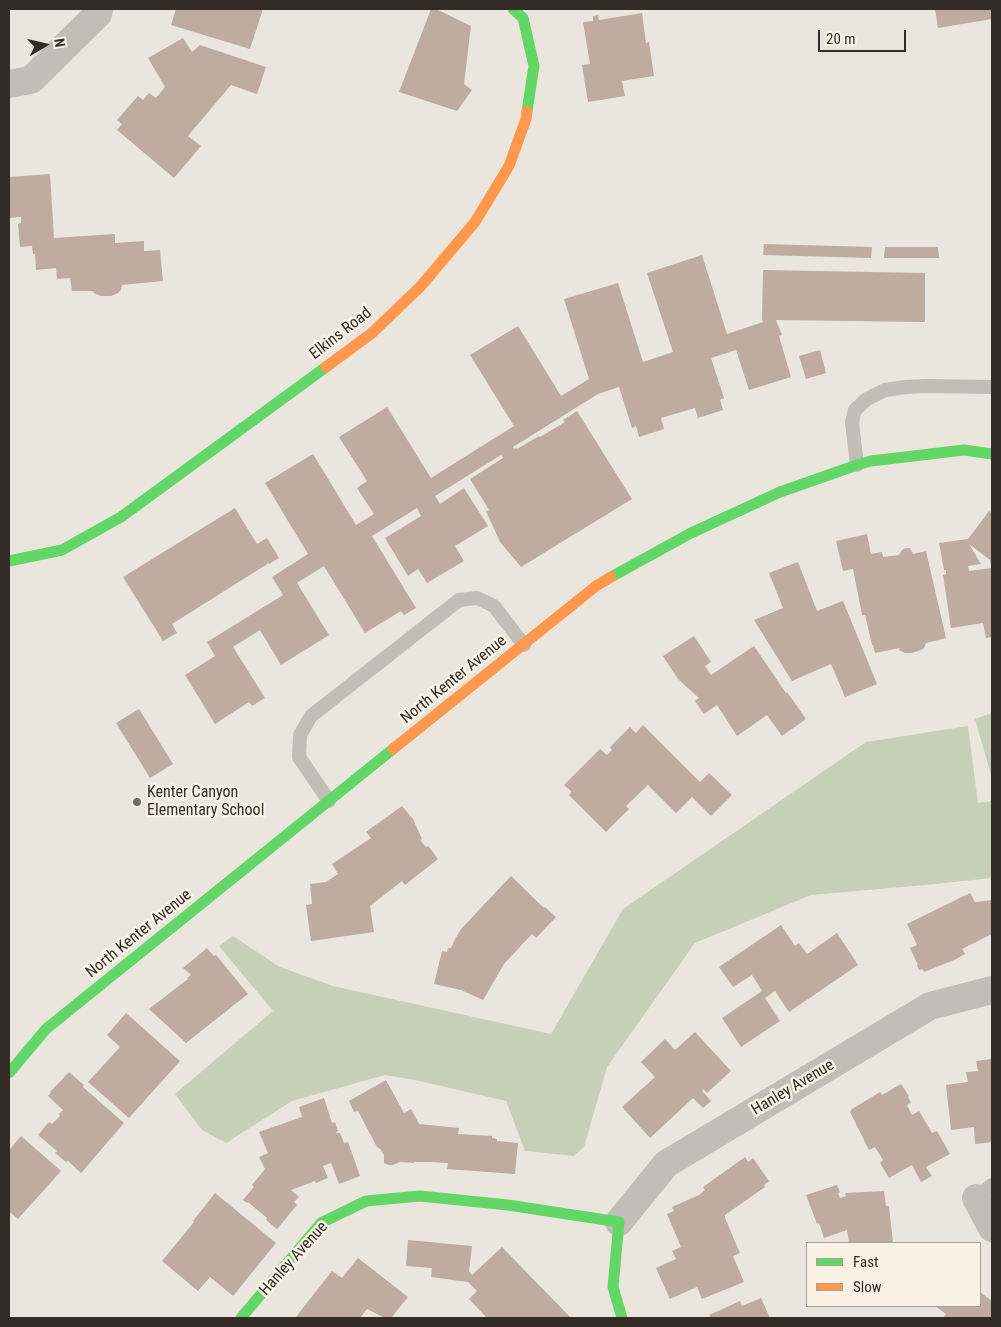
<!DOCTYPE html>
<style>
body{margin:0}
#map{position:relative;width:1001px;height:1327px;overflow:hidden;background:#eae6dd;font-family:"Roboto Condensed",sans-serif}
canvas{display:block}
.frame{position:absolute;inset:0;border:10px solid #332b26;pointer-events:none}
.legend{position:absolute;left:806px;top:1242px;width:175px;height:65px;box-sizing:border-box;background:#f8f1e4;border:1px solid #a9a298;margin:0;padding:6px 9px;list-style:none;font-size:15px;color:#332b26}
.legend li{display:flex;align-items:center;gap:10px;height:25px}
.legend b{width:25px;border:1px solid #a9a298}
.north{position:absolute;left:20px;top:20px;width:50px;height:50px;-webkit-text-stroke:4px #f8f1e4;paint-order:stroke;rotate:81deg;font-size:14px;font-weight:700;line-height:20px;text-align:center;color:#332b26}
.north::after{content:'';display:block;margin:auto;width:18px;height:22px;background:#332b26;clip-path:polygon(50% 0,100% 100%,50% 72%,0 100%)}
.scale{position:absolute;left:818px;top:30px;width:88px;height:22px;box-sizing:border-box;border:2px solid #332b26;border-top:0;padding-left:6px;font-size:15px;line-height:18px;white-space:nowrap;color:#332b26;-webkit-text-stroke:4px #f8f1e4;paint-order:stroke}
</style>
<div id="map">
<canvas width="1001" height="1327"></canvas>
<div class="frame"></div>
<ul class="legend">
<li><b style="height:6px;background:#63d668"></b>Fast</li>
<li><b style="height:6px;background:#ff974d"></b>Slow</li>
</ul>
<div class="north">N</div>
<div class="scale">20 m</div>
</div>
<script>
const context = document.querySelector('canvas').getContext('2d');
context.lineJoin = 'round';
function fillPath(path, color) { context.fillStyle = color; context.fill(path, 'evenodd'); }
const poly = rows => new Path2D(rows.map(r => 'M' + r).join(''));
function trace(path, color, width, dash) { context.strokeStyle = color; context.lineWidth = width; context.lineCap = dash ? 'butt' : 'round'; context.setLineDash(dash || []); context.stroke(path); }
function drawText(font, color, halo, rows, align = 'center') {
  context.font = font + ' "Roboto Condensed",sans-serif'; context.lineWidth = 5; context.setLineDash([]); context.textBaseline = 'middle'; context.strokeStyle = halo; context.fillStyle = color; for (const [text, x, y, turn = 0] of rows) {
    context.save(); context.translate(x, y); context.rotate((+turn || 0) * Math.PI / 180); context.textAlign = isNaN(turn) ? turn : align; if (halo) context.strokeText(text, 0, 0); context.fillText(text, 0, 0); context.restore();
  }
}
fillPath(poly([
 [992,713,992,778,975,719],
 [968,726,978,803,992,801,992,878,925,885,811,895,695,943,607,1067,584,1147,574,1156,525,1151,506,1101,415,1080,385,1075,292,1101,226,1143,202,1130,175,1094,273,1011,219,946,233,936,280,967,333,986,551,1034,623,909,866,742]
]), '#c8cfb8');
fillPath(poly([
 [176,9,263,9,250,49,171,25],
 [431,9,436,9,471,26,464,84,472,90,457,111,399,92],
 [935,9,992,9,992,19,938,28],
 [642,13,646,43,649,42,654,76,622,81,625,96,588,102,582,65,590,64,583,22,593,21,593,16,598,15,599,20],
 [183,38,192,52,200,45,266,67,257,94,231,85,188,136,201,146,174,178,117,130,122,124,117,120,138,96,143,100,149,93,156,98,165,87,148,58],
 [50,174,54,238,115,234,115,243,144,241,144,251,160,250,163,281,122,285,121,290,118,293,111,296,101,296,96,294,92,291,72,291,70,278,57,279,56,268,36,270,35,254,33,254,32,246,20,247,18,224,21,223,21,217,9,218,9,177],
 [764,244,872,247,871,258,763,255],
 [885,247,938,247,939,258,884,258],
 [702,255,727,334,763,322,762,319,763,270,925,273,925,322,776,320,782,335,779,336,791,377,749,390,736,350,711,358,724,398,720,400,723,410,698,418,695,408,661,418,664,429,639,437,636,426,632,428,619,387,598,394,513,447,514,449,516,448,517,449,539,436,540,437,565,422,563,420,577,411,632,499,521,567,500,542,486,511,489,510,470,479,503,458,501,455,435,496,440,504,464,488,488,526,455,546,464,561,427,583,418,569,408,576,385,538,421,516,417,508,372,536,416,608,404,615,401,611,365,633,324,566,297,583,329,635,281,665,260,630,233,647,265,698,252,706,249,702,215,724,185,675,215,656,207,642,283,595,272,577,308,554,265,483,313,454,356,525,374,514,357,488,367,481,339,437,387,407,431,478,514,426,470,355,518,326,561,396,589,379,564,299,618,283,643,362,673,352,647,273],
 [820,350,826,373,806,379,799,356],
 [235,508,257,544,267,538,279,558,269,564,269,563,172,624,177,633,163,641,123,577],
 [989,511,992,514,992,565,991,565,990,560,969,544,981,564,968,566,969,571,992,568,992,637,986,638,983,623,951,628,943,575,946,574,946,570,944,570,939,543,968,539],
 [867,534,871,554,882,552,883,557,899,555,902,550,906,548,910,548,913,554,926,551,946,638,926,643,924,648,921,650,912,653,905,653,899,650,900,648,875,653,873,645,872,645,865,615,862,615,853,569,843,571,836,541],
 [798,562,817,611,843,601,877,684,845,697,831,664,792,681,754,620,783,608,769,573],
 [694,636,711,662,705,666,711,675,754,646,786,693,787,692,806,719,782,736,767,715,737,736,717,705,704,714,695,701,699,698,678,679,663,656],
 [139,709,173,764,150,778,116,723],
 [643,725,700,782,709,773,732,795,711,816,692,797,676,813,648,785,626,806,629,809,606,832,569,795,571,793,571,791,564,785,600,749,607,755,612,750,610,747,630,727,636,733],
 [402,806,413,819,422,839,420,840,426,847,428,846,438,859,405,885,402,881,370,906,374,932,311,941,306,905,312,904,310,884,326,882,338,874,332,864,371,838,366,832],
 [511,876,544,908,545,907,556,917,536,938,532,934,504,964,483,1000,461,990,434,984,442,951,447,952,448,948,451,948,455,939,461,929],
 [970,893,975,902,992,900,992,934,962,949,965,954,954,960,924,972,922,969,919,970,917,965,918,965,910,948,917,945,907,924],
 [781,925,795,946,799,943,807,954,837,933,858,965,789,1012,775,991,765,998,780,1021,741,1047,722,1018,762,991,752,975,733,987,719,967],
 [207,948,214,956,216,955,248,994,186,1043,149,1009,188,979,187,978,191,975,183,968],
 [126,1013,180,1061,129,1118,88,1082,120,1047,107,1035],
 [695,1032,731,1071,707,1093,703,1089,702,1091,711,1101,703,1108,693,1098,650,1138,622,1107,655,1077,641,1062,665,1039,675,1050],
 [992,1059,992,1142,975,1144,974,1127,951,1130,946,1085,968,1082,966,1072,978,1071,976,1061],
 [69,1072,84,1085,83,1087,124,1123,81,1173,68,1161,66,1162,55,1153,57,1151,38,1135,49,1122,52,1124,60,1116,59,1114,63,1110,48,1096,51,1092,50,1092],
 [386,1080,404,1113,411,1109,419,1124,459,1128,458,1134,492,1136,492,1138,497,1139,497,1141,518,1143,515,1174,447,1169,448,1163,430,1162,414,1162,414,1163,400,1162,393,1165,389,1165,384,1163,384,1155,380,1149,377,1147,358,1111,354,1112,349,1101],
 [901,1084,909,1096,908,1097,911,1103,907,1105,912,1115,919,1111,932,1133,937,1131,950,1154,926,1167,932,1176,921,1182,912,1165,889,1178,880,1163,883,1160,875,1147,869,1150,850,1112,852,1109,880,1092,882,1095],
 [324,1098,332,1123,335,1122,338,1131,336,1132,337,1133,340,1133,344,1143,348,1142,360,1176,339,1184,331,1163,323,1166,328,1178,316,1183,315,1181,291,1190,299,1197,294,1202,297,1205,277,1229,266,1220,267,1218,248,1202,247,1203,243,1200,254,1187,252,1185,265,1169,259,1157,268,1153,259,1132,302,1117,299,1107],
 [21,1136,61,1171,18,1219,11,1213,9,1215,9,1150],
 [745,1157,748,1162,753,1158,769,1181,764,1185,765,1187,725,1215,725,1218,740,1253,733,1256,744,1282,702,1299,697,1287,670,1299,656,1268,676,1259,672,1251,681,1247,667,1214,674,1211,672,1207,699,1195,705,1190,703,1187],
 [837,1185,840,1192,838,1193,840,1198,846,1196,845,1193,884,1191,886,1206,889,1206,893,1243,849,1243,847,1230,824,1238,819,1223,817,1224,806,1195],
 [215,1193,276,1243,233,1296,210,1277,198,1291,162,1261,194,1222,193,1221],
 [408,1240,472,1246,469,1271,472,1275,502,1247,570,1317,487,1318,469,1299,477,1291,468,1282,431,1277,432,1268,406,1266],
 [358,1258,408,1297,391,1318,385,1318,367,1309,360,1318,295,1318,332,1271,342,1278],
 [980,1292,992,1301,992,1318,943,1318,946,1314,935,1306,980,1306],
 [761,1298,770,1318,711,1318,709,1315,740,1301,742,1306]
]), '#bdac9f');
trace(poly([
 [857,465,852,422,855,410,867,399,885,390,905,387,926,386,992,387],
 [329,801,299,757,300,735,311,716,459,600,477,598,494,606,524,645],
 [976,1198,992,1185]
]), '#c2bdb7', 14);
trace(poly([
 [9,84,31,80,98,14,99,9],
 [976,1198,992,1228],
 [619,1222,666,1164,930,1006,992,990]
]), '#c2bdb7', 28);
trace(poly([
 [513,9,523,18,534,66,527,111],
 [9,561,62,550,121,517,326,367],
 [611,577,691,533,780,492,857,465,871,461,964,450,992,454],
 [9,1073,46,1029,393,749],
 [241,1318,321,1223,366,1201,420,1196,508,1205,619,1222,613,1287,622,1318]
]), '#63d668', 11);
trace(poly([
 [326,367,372,333,421,286,475,222,509,166,526,119,527,111],
 [393,749,596,586,611,577]
]), '#ff974d', 11);
for (const [x, y, r, color] of [
 [137,802,5,"#736c66"]
]) { const dot = new Path2D(); dot.arc(x, y, r, 0, 2 * Math.PI); context.fillStyle = color; context.fill(dot); trace(dot, '#f8f1e4', 2); }
drawText('16px', '#332b26', '#f8f1e4', [
 ["Elkins Road",341,334,-38],
 ["North Kenter Avenue",454,680,-39],
 ["North Kenter Avenue",139,934,-39],
 ["Hanley Avenue",793,1088,-31],
 ["Hanley Avenue",294,1259,-48]
]);
drawText('16px', '#332b26', '#f8f1e4', [
 ["Kenter Canyon",147,793],
 ["Elementary School",147,811]
], 'left');
</script>
